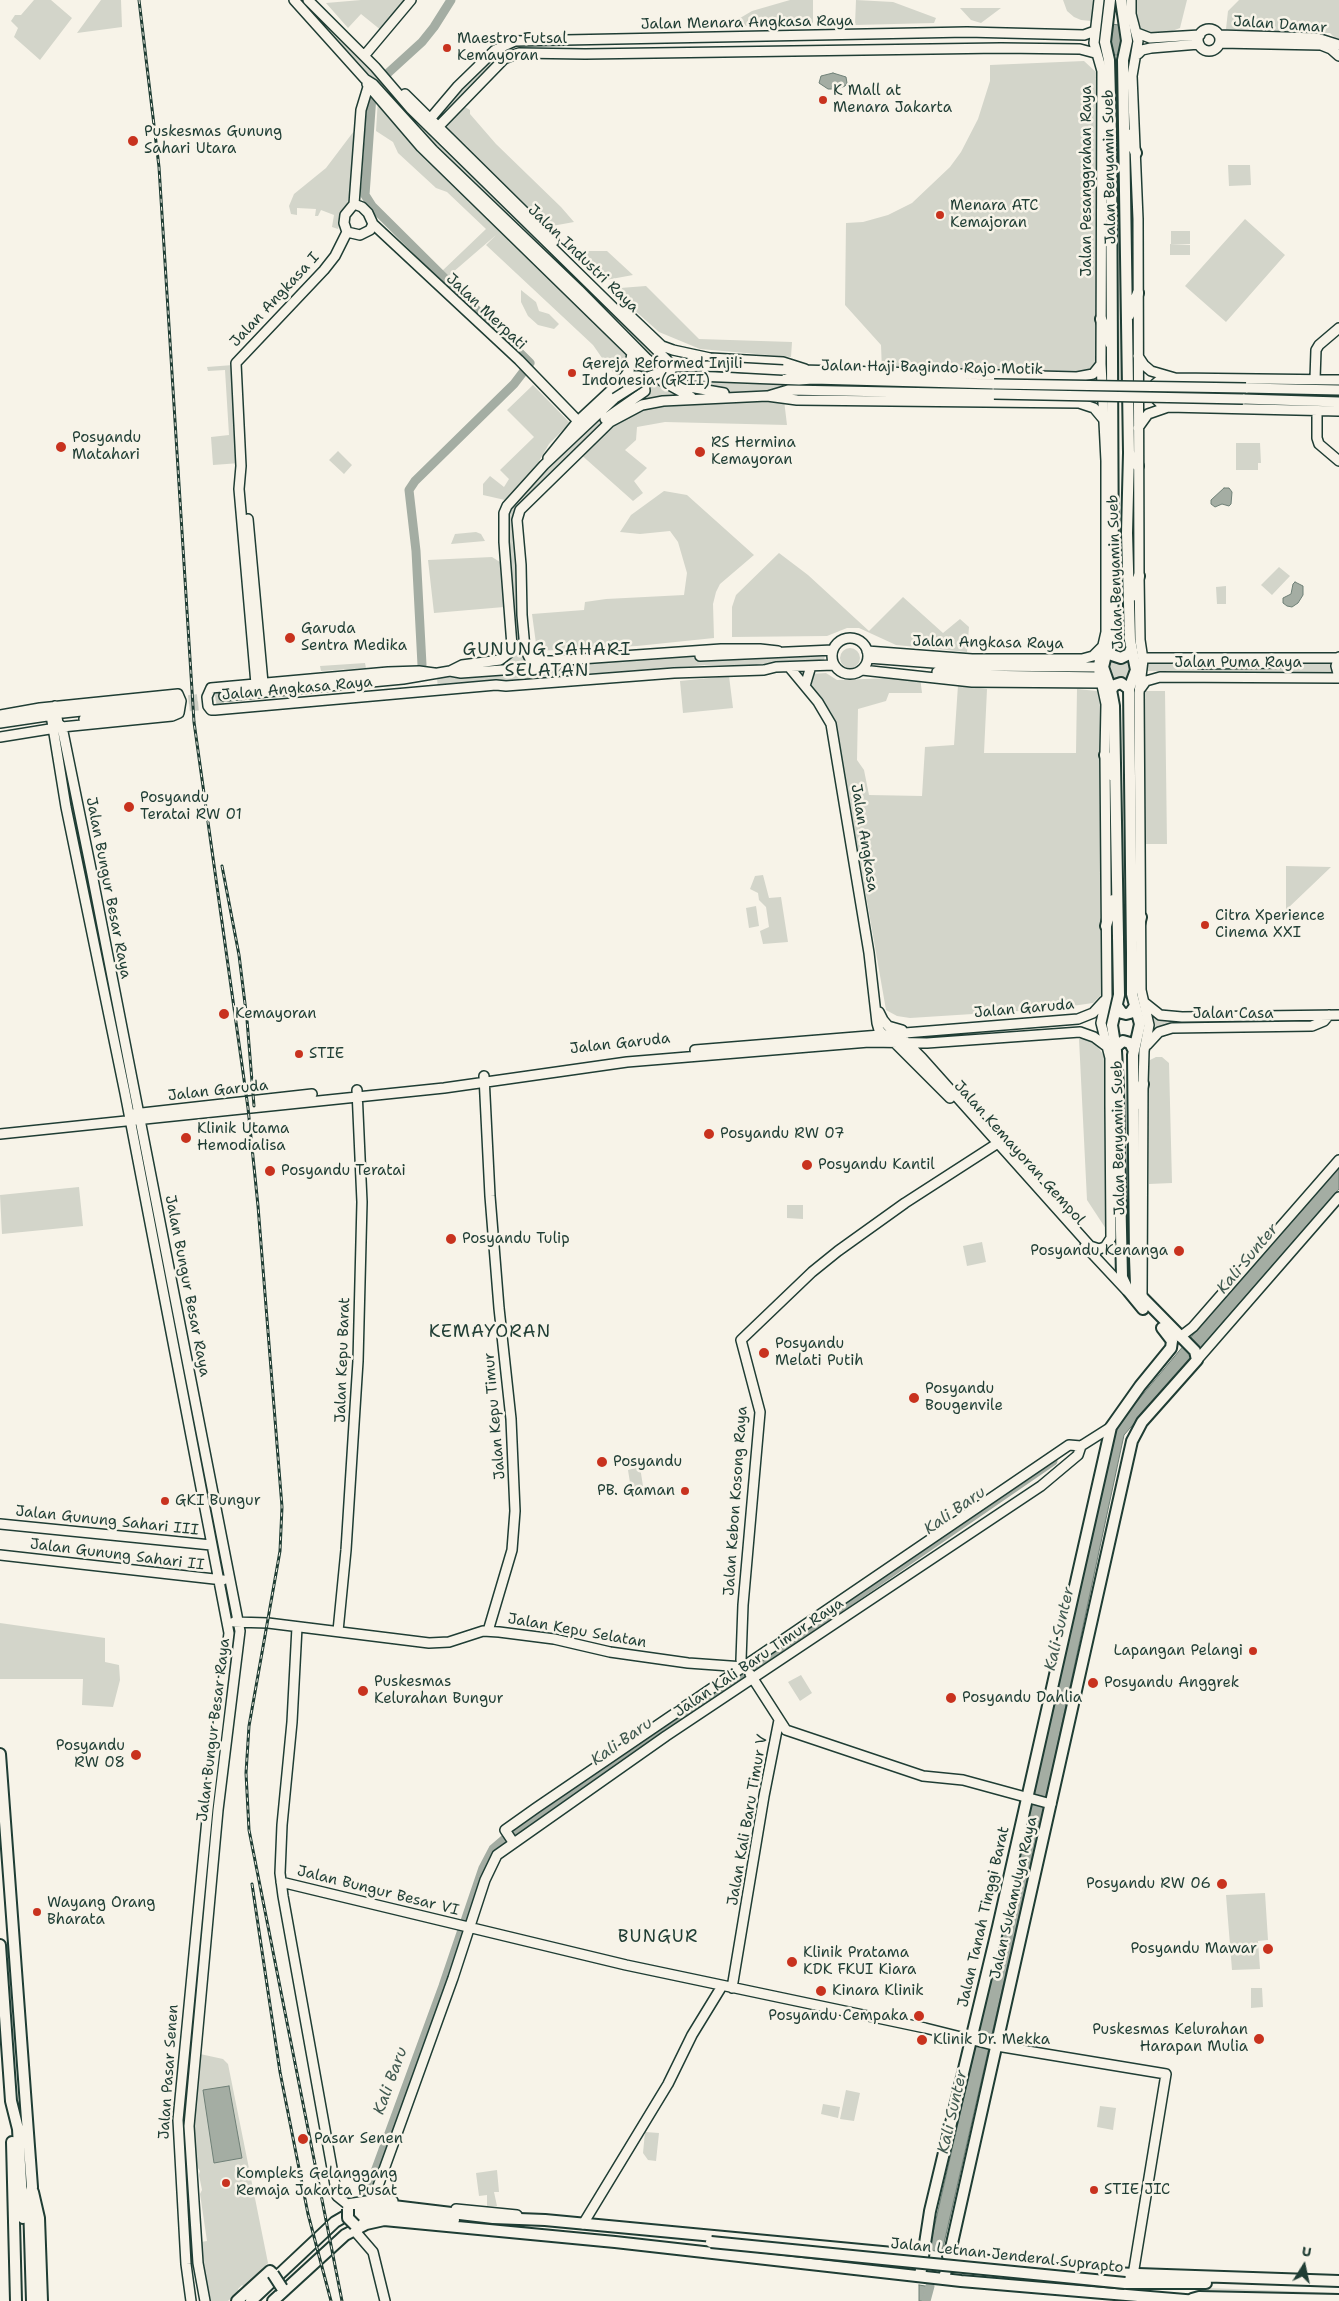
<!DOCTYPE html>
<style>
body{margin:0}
#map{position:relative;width:1339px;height:2301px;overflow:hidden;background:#f7f3e8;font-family:"Shantell Sans",sans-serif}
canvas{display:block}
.north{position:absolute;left:1279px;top:2241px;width:50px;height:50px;-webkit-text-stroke:4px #f7f3e8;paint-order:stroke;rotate:10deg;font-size:14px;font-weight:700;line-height:20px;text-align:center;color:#1f3d34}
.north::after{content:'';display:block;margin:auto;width:18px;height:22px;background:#1f3d34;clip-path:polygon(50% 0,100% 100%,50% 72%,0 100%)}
</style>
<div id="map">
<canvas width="1339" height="2301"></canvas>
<div class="north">U</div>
</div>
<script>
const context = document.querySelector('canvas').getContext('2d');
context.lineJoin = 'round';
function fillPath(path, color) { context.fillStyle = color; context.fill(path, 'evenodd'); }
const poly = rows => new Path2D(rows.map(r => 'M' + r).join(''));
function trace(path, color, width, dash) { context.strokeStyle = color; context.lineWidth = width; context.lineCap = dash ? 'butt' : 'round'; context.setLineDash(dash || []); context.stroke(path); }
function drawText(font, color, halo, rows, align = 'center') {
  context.font = font + ' "Shantell Sans",sans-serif'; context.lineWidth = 5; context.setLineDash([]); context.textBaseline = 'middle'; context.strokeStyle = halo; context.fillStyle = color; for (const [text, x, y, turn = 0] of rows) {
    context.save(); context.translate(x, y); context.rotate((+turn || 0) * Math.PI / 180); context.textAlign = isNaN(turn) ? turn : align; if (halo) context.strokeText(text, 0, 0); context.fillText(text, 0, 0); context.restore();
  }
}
fillPath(poly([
 [34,0,51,0,72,18,40,60,14,37,18,28,11,21,15,15,21,15],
 [101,0,121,0,122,27,77,33],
 [294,0,308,0,686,375,799,380,882,371,881,345,845,305,846,223,863,222,888,215,912,203,950,167,961,152,978,119,990,81,990,65,1084,61,1097,73,1102,386,994,384,994,394,788,390,784,400,787,425,665,422,637,427,636,440,625,450,647,468,634,481,643,493,633,501,578,452,520,510,528,656,558,666,698,656,825,654,824,661,769,665,705,665,507,681,496,685,438,689,437,678,495,673,461,673,509,653,504,513,599,413,655,375,693,399,736,396,672,380,508,223],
 [361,0,407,0,382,31,361,14,348,28,326,3],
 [790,0,813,0,813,24,737,26,735,21,752,11],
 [856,0,893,2,936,18,934,23,855,25],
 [1063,0,1097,0,1097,6,1091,21,1081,20,1074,17,1067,11],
 [1131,0,1187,0,1180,28,1156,37,1137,33],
 [1239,0,1339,0,1339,42,1330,33,1226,29,1228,11],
 [960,8,1001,8,981,23,971,20],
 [495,51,503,59,460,104,470,110,470,114,496,144,561,207,574,222,541,228,430,119],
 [1112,55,1118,55,1122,59,1128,386,1113,386],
 [378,99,632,353,622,380,609,368,593,345,486,245,496,235,445,279,441,272,486,229,447,192,436,188,398,153,393,142,376,131],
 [354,131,353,173,348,201,338,229,332,227,334,215,321,210,318,216,315,216,316,209,297,208,297,215,291,214,289,206,294,194,326,168],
 [1228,165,1250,165,1251,185,1229,186],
 [1245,219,1285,255,1226,322,1185,286],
 [1171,231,1190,231,1190,244,1171,244],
 [1170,244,1190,245,1190,255,1170,255],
 [579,251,607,251,633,275,606,280],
 [646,286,699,339,792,342,791,357,700,349,659,332,623,300,620,288],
 [521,290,536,302,539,311,549,314,559,324,554,329,538,325,528,316,521,302],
 [233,365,240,463,213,465,211,437,229,435,225,370,208,371,207,367],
 [533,385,570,423,549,444,538,463,505,500,483,495,483,484,490,476,504,487,509,479,500,470,534,437,507,410],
 [1236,443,1260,443,1261,463,1258,463,1258,470,1236,470],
 [338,451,352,465,344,474,329,460],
 [664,491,687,495,754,555,720,584,716,592,713,604,714,638,637,646,537,651,532,614,584,610,585,602,606,599,684,595,687,573,678,542,670,531,640,534,620,532,631,515],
 [476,532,481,534,485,541,451,544,455,534],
 [779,553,808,575,869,631,903,597,943,633,960,619,969,627,967,652,896,645,859,628,847,628,827,636,732,637,732,607,736,595],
 [492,557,503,564,504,607,434,613,428,560],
 [1279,567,1290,576,1272,595,1261,585],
 [1226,586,1226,604,1217,604,1216,587],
 '840 658a10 10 0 1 1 20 0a10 10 0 1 1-20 0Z',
 [1105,658,1134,659,1129,689,1115,685,1103,667],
 [1143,660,1337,663,1337,672,1143,671],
 [365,663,366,668,321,671,320,666],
 [826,673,837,680,920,677,922,693,889,693,886,701,858,709,857,760,864,770,869,795,922,796,925,747,954,745,958,685,987,689,984,753,1076,753,1077,689,1097,691,1100,703,1104,992,1093,1003,1051,1009,910,1018,897,1016,886,1010,838,735,831,712,809,684,810,674],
 [729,676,733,708,683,713,680,681],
 [1143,691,1165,691,1167,844,1145,844],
 [67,773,110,989,107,989,63,774],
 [1286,866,1331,867,1286,910],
 [763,875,769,898,781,897,788,942,763,944,760,931,769,927,766,907,759,900,758,893,750,889,755,876],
 [756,906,759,926,749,928,746,908],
 [1145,1003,1160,1015,1329,1015,1324,1021,1172,1028,1147,1035],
 [1079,1039,1087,1039,1096,1044,1106,1059,1108,1232,1087,1200],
 [1156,1057,1162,1057,1169,1063,1172,1183,1149,1184,1148,1065,1150,1060],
 [149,1183,187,1381,183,1381,145,1184],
 [79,1187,83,1226,2,1234,0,1195],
 [787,1205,803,1205,803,1219,787,1218],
 [982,1242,986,1262,967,1266,963,1246],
 [188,1384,205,1469,215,1533,213,1533,184,1385],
 [640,1467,643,1486,631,1489,628,1470],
 [0,1623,105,1638,105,1662,119,1665,120,1680,113,1707,82,1705,83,1679,0,1679],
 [235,1628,224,1730,220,1730,232,1629],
 [801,1675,812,1693,800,1701,788,1682],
 [220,1733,224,1734,209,1872,204,1871],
 [1265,1893,1268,1940,1258,1941,1260,1969,1232,1970,1226,1895],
 [1251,1988,1262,1988,1263,2007,1251,2008],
 [200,2054,223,2059,228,2064,268,2263,244,2287,242,2285,238,2289,239,2291,228,2301,211,2301,205,2273,201,2242,207,2241,200,2194,202,2190,199,2175,200,2171,196,2165,194,2132],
 [846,2090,860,2093,854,2121,840,2119],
 [823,2104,840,2107,838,2118,821,2114],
 [1100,2106,1116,2108,1113,2130,1097,2127],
 [645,2132,659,2133,656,2161,648,2160,643,2153],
 [497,2170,499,2192,494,2192,497,2206,487,2206,487,2195,479,2196,476,2173],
 [1207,2288,1339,2293,1339,2298,1206,2295]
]), '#d3d5ca');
const water = poly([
 [1123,22,1123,60,1118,55,1112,55,1107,51,1111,24,1119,25,1123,22],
 [833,73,846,77,847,83,845,86,838,89,828,89,819,83,821,76,833,73],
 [1224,488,1229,488,1232,492,1231,504,1229,506,1222,504,1215,507,1211,504,1211,500,1224,488],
 [1295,582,1303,586,1303,595,1298,603,1292,607,1287,606,1283,603,1283,598,1291,594,1293,584,1295,582],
 [1339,1167,1339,1189,1124,1435,1045,1803,942,2252,929,2250,1116,1432,1119,1423,1179,1351,1339,1167],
 [229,2086,242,2158,214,2163,203,2090,229,2086],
 [919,2285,931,2287,928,2301,919,2301,919,2285]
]);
fillPath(water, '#a4ada3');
trace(water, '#6f8077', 1);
trace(poly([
 [422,665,416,551,409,490,415,481,514,384,530,363,372,206,365,195,372,95,388,73,422,42,434,27,451,0],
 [366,2196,443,1986,483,1868,493,1849,507,1837,1053,1461],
 [926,2301,930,2286]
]), '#a4ada3', 9);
trace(poly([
 [175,701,224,696],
 [176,708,224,704]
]), '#cccfc4', 9, [9, 4.5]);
const secondary = poly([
 [294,0,365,79,373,84,433,150,579,290,646,358,672,380,689,387,724,393],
 [308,0,375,67,411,109,675,368,686,375,696,376,799,380,813,379],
 [1131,0,1131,14,1138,41,1132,76,1138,219,1139,576,1140,640,1143,660,1139,693,1141,990,1149,1025,1144,1051,1143,1084,1142,1296],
 '1198 40a11 11 0 1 1 22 0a11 11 0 1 1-22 0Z',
 [1137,33,1150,38,1200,35],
 [1219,35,1317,38,1339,45],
 [1220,43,1321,45,1331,49,1339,56],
 [1138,54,1142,50,1151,48,1199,44],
 [364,56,411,0],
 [367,84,421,147,632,353,662,381,691,397],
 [405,94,554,241],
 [430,119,458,86,495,50,515,41,967,32,1084,35,1095,31],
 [438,127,504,59,519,53,585,54,1001,48,1080,49,1095,53],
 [354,204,361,110,368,87],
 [354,204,362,207,368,213,373,224,370,230,360,235,347,232,344,223,345,215,354,204],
 [373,224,519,360,578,421],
 [622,308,662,346,673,350,710,358,783,362,805,369],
 [1138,356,1144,365,1151,371,1175,378,1339,380],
 [786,370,813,379,994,384],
 [800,370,1077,377,1093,374,1101,364],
 [1315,379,1316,350,1319,345,1339,328],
 [1246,388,1339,390],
 [768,396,788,390,994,394],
 [1243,399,1339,402],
 [1168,407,1161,404,1156,399,1154,392,1155,384,1161,379,1170,377],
 [1317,411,1317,438,1319,444,1339,461],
 [605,419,645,391,644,382,639,376,633,376,623,380],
 [1138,428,1148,414,1168,407,1339,411],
 [548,458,578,421,622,380,629,371,632,353],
 [248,519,263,683],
 '832 656a18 18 0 1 1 36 0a18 18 0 1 1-36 0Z',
 [778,651,760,649,721,649,552,661,536,661,530,659,525,649,522,615,521,565,517,520,520,510,610,422,642,405,663,401,767,396,797,400,1079,403,1094,408,1104,420],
 [867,651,972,659,1082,659,1093,656,1102,647],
 [700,656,833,650],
 [1339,657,1336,666,1339,677],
 [868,658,973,666,1098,667],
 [1143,658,1339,658],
 [1200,664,1287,663],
 [789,667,818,702,831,724,869,953,877,1023,879,1030,884,1036],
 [862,670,972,682,1101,683],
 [450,671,462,665,500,660,509,653,512,646,504,542,504,513,507,506,544,465,615,398],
 [937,672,973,675,1099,677],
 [434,673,419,671,388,672,211,688,207,697,208,706,211,710,215,710,496,685,506,686,674,673,764,670,776,667,834,665],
 [256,684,239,489,241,466,236,363,324,270,335,256,347,232],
 [805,686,811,666],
 [1141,688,1146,681,1160,677,1339,678],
 [224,696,403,679,450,671,461,673,557,666],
 [55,706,58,723,62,727,92,874,240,1631,218,1810,189,2126,198,2263,205,2301],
 [63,713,175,701],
 [0,715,40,708,178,694,181,701,179,713,172,716,62,727,0,737],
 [51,715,66,807,125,1093,229,1633,208,1809,178,2120,186,2264,191,2301],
 [84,719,176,708],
 [0,723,47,716],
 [1145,1003,1160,1015,1182,1017,1339,1015],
 [879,1012,883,1020,888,1026,902,1030],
 [897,1033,922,1058,1090,1246,1099,1249,1105,1247,1111,1238,1110,1105,1110,1058,1101,1023,1107,996,1105,755,1106,704,1098,667,1106,632,1106,461,1101,364,1102,71,1094,43,1099,0],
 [895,1043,950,1098],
 [1147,1045,1159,1032,1172,1028,1312,1026,1324,1021,1329,1015],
 [695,1050,1078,1019,1093,1013,1104,1001],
 [484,1076,490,1196,499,1308,511,1419,515,1511,512,1550,488,1631],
 [133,1114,312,1094],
 [0,1134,444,1088,627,1062,869,1042,927,1043,1080,1032,1094,1037,1106,1046],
 [1085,1246,1127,1291],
 [1180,1337,1193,1327,1339,1160],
 [1197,1360,1339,1197],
 [0,1524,211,1545],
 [0,1555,223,1580],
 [234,1622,268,1623,429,1643,449,1642,483,1631,499,1632,554,1639,610,1652,688,1663,744,1667],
 [297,1627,292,1722,282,1825,280,1873,283,1896,337,2196,347,2204,373,2200,393,2201],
 [338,1631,346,1550,358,1361,362,1202,357,1090],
 [744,1667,741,1660,743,1605,760,1412,741,1340,812,1272,838,1251,905,1203,998,1143],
 [750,1674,786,1730,923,1776,963,1780,1051,1804],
 [513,1842,505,1830,536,1808,1069,1445,1081,1446],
 [281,1882,626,1965,925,2028,997,2046,1166,2074,1133,2275],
 [732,1988,764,1796,779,1720],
 [373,2200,453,1978,485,1880,497,1855,666,1736,1041,1486,1078,1455,1081,1446,1111,1427],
 [456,2209,517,2215],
 [583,2224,668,2084,692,2035,722,1986],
 [354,2230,373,2252,385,2301]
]);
const primary = poly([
 [1110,0,1105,42,1109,60,1111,137,1113,580,1112,630,1103,667,1111,690,1114,706,1119,995,1112,1025,1116,1051,1118,1087,1122,1277,1129,1292,1143,1309],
 [1127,134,1136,153],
 [1129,315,1138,293],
 [1101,319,1110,343],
 [1129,453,1138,466],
 [1132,596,1139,576],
 [1109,650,1112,655,1121,658,1129,654,1131,649],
 [1111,690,1115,685,1121,683,1129,689],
 [1105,755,1113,776],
 [1106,926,1113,900],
 [1136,937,1141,917],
 [1117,1006,1122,1013,1126,1014,1130,1013,1135,1006],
 [1116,1047,1123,1041,1130,1043,1133,1049],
 [1138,1104,1143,1084],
 [0,1754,32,2187,29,2203,32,2301],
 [0,1945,11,2101,18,2129,23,2218],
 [12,2142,16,2301],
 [33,2192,39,2218,42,2301],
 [357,2217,391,2213,454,2220],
 [948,2256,1080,2272,1339,2281],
 [920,2276,930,2211,998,1927,1111,1427,1140,1386,1171,1348,1172,1341,1162,1328],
 [944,2279,1132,1441,1142,1422,1197,1360,1195,1351,1141,1296,1136,1284,1135,1258,1133,1055,1140,1024,1132,994,1132,953,1129,689,1136,670,1130,640,1127,533,1129,453,1123,60,1127,41,1121,0],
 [1125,2283,1206,2283],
 [1192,2299,1199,2297,1339,2300],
 [237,2301,270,2271,273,2274],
 [251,2301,335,2222,354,2211,385,2205,493,2218,545,2220,914,2255,922,2253],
 [273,2301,345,2235,366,2224,384,2220,615,2242,961,2281,1197,2301]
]);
trace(secondary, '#1f3d34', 12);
trace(primary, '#1f3d34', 14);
trace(secondary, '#f7f3e8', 9);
trace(primary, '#f7f3e8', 10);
const rail = poly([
 [139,0,159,167,194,722,248,1108,258,1206,282,1507,280,1551,249,1726,246,1773,249,1830,342,2301],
 [222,866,239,955,247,1020,254,1106],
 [252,1884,280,2072,308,2214,331,2301]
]);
trace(rail, '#1f3d34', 3);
trace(rail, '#f7f3e8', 1, [4]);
const secondaryBridge = poly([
 [994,384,1246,388],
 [994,394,1243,399],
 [615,398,648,377,675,367,711,366,783,370]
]);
const primaryBridge = poly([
 [348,2209,348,2218,355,2225],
 [711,2242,1125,2283],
 [273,2274,282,2288]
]);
trace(secondaryBridge, '#1f3d34', 12, []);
trace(primaryBridge, '#1f3d34', 14, []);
trace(secondaryBridge, '#f7f3e8', 9);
trace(primaryBridge, '#f7f3e8', 10);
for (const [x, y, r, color] of [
 [447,48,5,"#c8321e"],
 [823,100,5,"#c8321e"],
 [133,141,6,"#c8321e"],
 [940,215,5,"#c8321e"],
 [572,373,5,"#c8321e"],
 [61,447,6,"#c8321e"],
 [700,452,6,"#c8321e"],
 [290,638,6,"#c8321e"],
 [129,807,6,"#c8321e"],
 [1205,925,5,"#c8321e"],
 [224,1014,6,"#c8321e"],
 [299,1054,5,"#c8321e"],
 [709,1134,6,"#c8321e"],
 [186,1138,6,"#c8321e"],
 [807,1165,6,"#c8321e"],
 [270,1171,6,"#c8321e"],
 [451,1239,6,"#c8321e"],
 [1179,1251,6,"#c8321e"],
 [764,1353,6,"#c8321e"],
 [914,1398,6,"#c8321e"],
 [602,1462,6,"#c8321e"],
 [685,1491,5,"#c8321e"],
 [165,1501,5,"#c8321e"],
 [1253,1651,5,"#c8321e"],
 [1093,1683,6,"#c8321e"],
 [363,1691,6,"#c8321e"],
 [951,1698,6,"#c8321e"],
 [136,1755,6,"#c8321e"],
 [1222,1884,6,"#c8321e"],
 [37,1912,5,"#c8321e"],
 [1268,1949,6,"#c8321e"],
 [792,1962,6,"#c8321e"],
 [821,1991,6,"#c8321e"],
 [919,2016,6,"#c8321e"],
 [1259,2039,6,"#c8321e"],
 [922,2040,6,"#c8321e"],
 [303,2139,6,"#c8321e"],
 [226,2183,5,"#c8321e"],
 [1094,2190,5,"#c8321e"]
]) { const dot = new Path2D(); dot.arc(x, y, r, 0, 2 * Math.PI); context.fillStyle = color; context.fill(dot); trace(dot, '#f7f3e8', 2); }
drawText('15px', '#1f3d34', '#f7f3e8', [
 ["Jalan Menara Angkasa Raya",747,23,-1],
 ["Jalan Damar",1280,25,4],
 ["Jalan Benyamin Sueb",1110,167,-91],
 ["Jalan Pesanggrahan Raya",1087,181,-90],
 ["Jalan Industri Raya",583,259,44],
 ["Jalan Angkasa I",275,300,-47],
 ["Jalan Merpati",486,312,43],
 ["Jalan Haji Bagindo Rajo Motik",932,368,1],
 ["Jalan Benyamin Sueb",1116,572,-92],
 ["Jalan Angkasa Raya",988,643,1],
 ["Jalan Puma Raya",1238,663],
 ["Jalan Angkasa Raya",297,689,-5],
 ["Jalan Angkasa",864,838,81],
 ["Jalan Bungur Besar Raya",108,888,79],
 ["Jalan Garuda",1024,1009,-5],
 ["Jalan Casa",1233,1014],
 ["Jalan Garuda",620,1044,-6],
 ["Jalan Garuda",218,1091,-6],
 ["Jalan Benyamin Sueb",1119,1138,-91],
 ["Jalan Kemayoran Gempol",1019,1153,48],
 ["Jalan Bungur Besar Raya",187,1286,79],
 ["Jalan Kepu Barat",343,1360,-88],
 ["Jalan Kepu Timur",495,1416,-95],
 ["Jalan Kebon Kosong Raya",736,1501,-86],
 ["Jalan Gunung Sahari III",107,1521,6],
 ["Jalan Gunung Sahari II",117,1555,7],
 ["Jalan Kepu Selatan",577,1631,10],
 ["Jalan Kali Baru Timur Raya",759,1658,-34],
 ["Jalan Bungur Besar Raya",214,1730,-83],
 ["Jalan Kali Baru Timur V",748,1820,-80],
 ["Jalan Bungur Besar VI",378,1891,14],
 ["Jalan Sukamulya Raya",1014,1898,-77],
 ["Jalan Tanah Tinggi Barat",984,1917,-77],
 ["Jalan Pasar Senen",169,2072,-86],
 ["Jalan Letnan Jenderal Suprapto",1007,2256,6]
]);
drawText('15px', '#1f3d34', '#f7f3e8', [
 ["Maestro Futsal",457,39],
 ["Kemayoran",457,56],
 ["K Mall at",833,91],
 ["Menara Jakarta",833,108],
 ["Puskesmas Gunung",144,132],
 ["Sahari Utara",144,149],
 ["Menara ATC",950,206],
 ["Kemajoran",950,223],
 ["Gereja Reformed Injili",582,364],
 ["Indonesia (GRII)",582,381],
 ["Posyandu",72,438],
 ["Matahari",72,455],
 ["RS Hermina",711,443],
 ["Kemayoran",711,460],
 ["Garuda",301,629],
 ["Sentra Medika",301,646],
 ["Posyandu",140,798],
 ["Teratai RW 01",140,815],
 ["Citra Xperience",1215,916],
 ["Cinema XXI",1215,933],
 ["Kemayoran",235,1014],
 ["STIE",309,1054],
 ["Klinik Utama",197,1129],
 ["Hemodialisa",197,1146],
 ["Posyandu RW 07",720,1134],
 ["Posyandu Kantil",818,1165],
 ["Posyandu Teratai",281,1171],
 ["Posyandu Tulip",462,1239],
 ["Posyandu Kenanga",1168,1251,"right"],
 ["Posyandu",775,1344],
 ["Melati Putih",775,1361],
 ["Posyandu",925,1389],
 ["Bougenvile",925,1406],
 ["Posyandu",613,1462],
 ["PB. Gaman",675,1491,"right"],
 ["GKI Bungur",175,1501],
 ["Lapangan Pelangi",1243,1651,"right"],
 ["Puskesmas",374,1682],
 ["Kelurahan Bungur",374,1699],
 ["Posyandu Anggrek",1104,1683],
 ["Posyandu Dahlia",962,1698],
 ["Posyandu",125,1746,"right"],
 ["RW 08",125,1763,"right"],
 ["Posyandu RW 06",1211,1884,"right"],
 ["Wayang Orang",47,1903],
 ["Bharata",47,1920],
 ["Posyandu Mawar",1257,1949,"right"],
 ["Klinik Pratama",803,1953],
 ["KDK FKUI Kiara",803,1970],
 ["Kinara Klinik",832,1991],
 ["Posyandu Cempaka",908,2016,"right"],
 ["Puskesmas Kelurahan",1248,2030,"right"],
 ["Harapan Mulia",1248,2047,"right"],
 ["Klinik Dr. Mekka",933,2040],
 ["Pasar Senen",314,2139],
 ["Kompleks Gelanggang",236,2174],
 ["Remaja Jakarta Pusat",236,2191],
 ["STIE JIC",1104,2190]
], 'left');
drawText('italic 16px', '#405950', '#f7f3e8', [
 ["Kali Sunter",1248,1259,-50],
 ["Kali Baru",955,1511,-35],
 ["Kali Sunter",1060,1629,-77],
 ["Kali Baru",622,1742,-35],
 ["Kali Baru",391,2081,-70],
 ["Kali Sunter",953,2112,-77]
]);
context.letterSpacing = '1px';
drawText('18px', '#1f3d34', '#f7f3e8', [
 ["GUNUNG SAHARI",547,650],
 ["SELATAN",547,671],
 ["KEMAYORAN",490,1332],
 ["BUNGUR",658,1937]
]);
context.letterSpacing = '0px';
</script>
